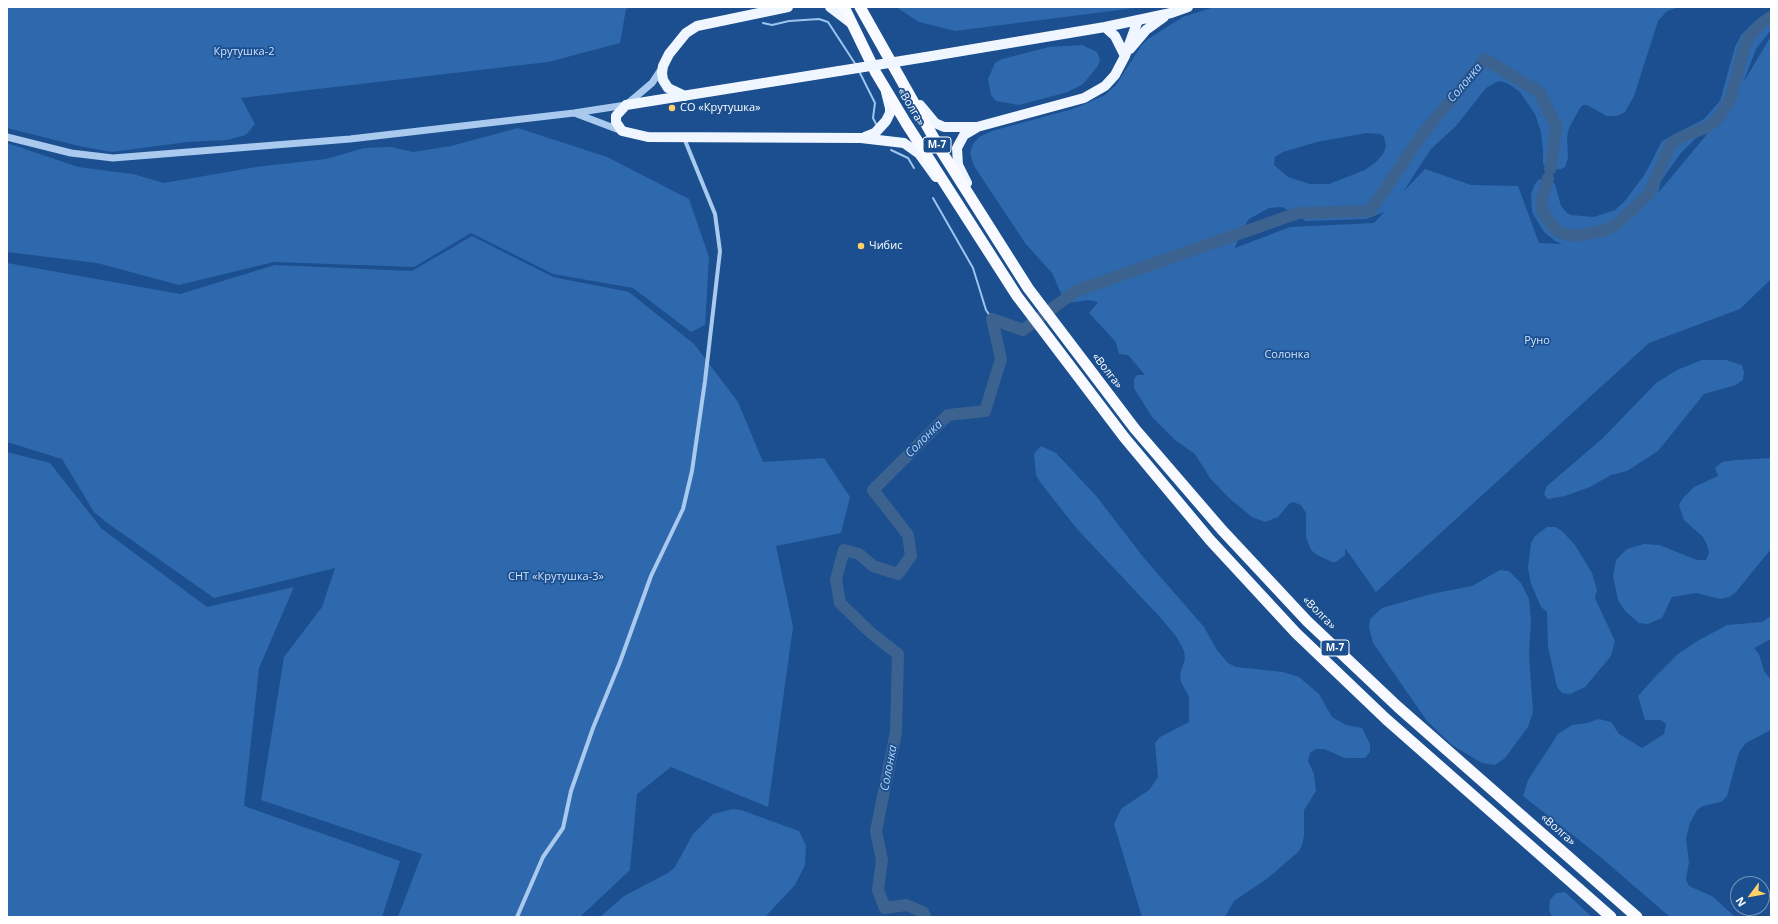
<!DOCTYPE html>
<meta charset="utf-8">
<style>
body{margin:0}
#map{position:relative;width:1778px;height:924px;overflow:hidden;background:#1b4f8f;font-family:"Open Sans",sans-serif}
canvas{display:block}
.frame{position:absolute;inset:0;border:8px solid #fff;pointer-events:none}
.north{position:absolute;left:1730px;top:876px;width:40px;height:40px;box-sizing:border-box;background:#1b4f8f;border:1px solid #7695bc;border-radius:50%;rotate:238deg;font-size:11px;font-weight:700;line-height:16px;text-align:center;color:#fff}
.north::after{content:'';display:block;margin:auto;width:14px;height:18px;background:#ffd166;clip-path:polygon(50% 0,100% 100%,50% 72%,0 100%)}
</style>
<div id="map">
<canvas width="1778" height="924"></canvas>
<div class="frame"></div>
<div class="north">N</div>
</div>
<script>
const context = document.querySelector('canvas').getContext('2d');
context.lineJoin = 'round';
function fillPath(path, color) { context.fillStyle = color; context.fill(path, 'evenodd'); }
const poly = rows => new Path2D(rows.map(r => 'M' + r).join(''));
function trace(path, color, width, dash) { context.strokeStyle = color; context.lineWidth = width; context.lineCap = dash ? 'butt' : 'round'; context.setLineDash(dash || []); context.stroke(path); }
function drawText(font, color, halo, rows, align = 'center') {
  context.font = font + ' "Open Sans",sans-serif'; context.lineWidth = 3.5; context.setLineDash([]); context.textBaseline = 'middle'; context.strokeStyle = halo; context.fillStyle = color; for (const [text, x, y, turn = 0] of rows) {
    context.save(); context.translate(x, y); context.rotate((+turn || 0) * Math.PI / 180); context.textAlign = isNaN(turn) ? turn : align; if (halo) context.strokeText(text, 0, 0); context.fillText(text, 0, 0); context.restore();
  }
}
fillPath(poly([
 [7,7,632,7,626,9,620,43,548,62,241,98,255,124,246,135,227,140,187,142,112,152,79,146,7,128],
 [896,7,1143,7,955,31,919,22],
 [1214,7,1680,7,1667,11,1658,21,1634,96,1625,112,1617,116,1607,116,1587,105,1583,105,1580,108,1569,128,1567,137,1568,158,1565,167,1561,169,1549,171,1543,164,1543,150,1541,132,1535,114,1519,91,1507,83,1499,81,1486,88,1456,126,1431,149,1403,192,1425,169,1471,185,1518,186,1539,243,1562,244,1555,241,1544,232,1532,212,1531,194,1535,184,1539,179,1552,182,1555,184,1561,206,1567,213,1571,215,1594,217,1615,210,1625,201,1645,174,1662,141,1704,119,1720,101,1735,47,1741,35,1754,22,1771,11,1771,30,1756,49,1743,83,1771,36,1771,279,1740,309,1649,343,1376,592,1345,548,1345,555,1336,562,1332,562,1317,555,1311,550,1306,537,1306,513,1301,505,1293,502,1289,504,1278,517,1265,522,1252,517,1229,498,1210,478,1195,454,1175,440,1152,417,1134,388,1134,379,1137,375,1145,375,1128,355,1119,354,1116,342,1089,313,1098,302,1088,300,1068,303,1064,300,1052,273,1025,243,974,166,970,153,973,144,979,137,992,131,1076,108,1105,95,1116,85,1141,46,1148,39,1183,17],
 [1708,132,1708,133,1658,193,1661,181,1680,154,1696,138],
 [1366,133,1381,134,1384,137,1386,146,1383,154,1377,161,1365,170,1329,184,1310,184,1288,177,1274,165,1275,157,1283,152,1317,142],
 [1282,207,1306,221,1366,219,1384,212,1374,223,1290,227,1235,248,1241,230,1249,219,1269,208],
 [1082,45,1097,52,1100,59,1098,66,1083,84,1068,92,1019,105,996,101,991,95,988,79,995,63,1002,59,1049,47],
 [518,128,607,157,689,199,709,257,705,325,691,332,633,288,553,274,471,233,414,267,274,262,179,285,97,263,7,252,7,143,78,167,133,174,164,183,256,167,326,159,364,148,391,147,413,152,451,146],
 [472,236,553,277,629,292,694,344,738,402,763,462,824,458,850,497,841,533,776,546,793,627,768,807,671,767,637,794,630,870,580,917,398,917,422,854,261,800,284,657,322,607,335,568,214,598,106,522,94,512,62,459,7,442,7,263,180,294,275,265,412,271],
 [1702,360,1726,360,1742,365,1744,372,1743,380,1736,385,1704,394,1658,451,1627,471,1611,475,1590,487,1565,496,1548,499,1544,494,1547,486,1603,438,1656,383,1677,370],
 [1041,446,1056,453,1097,497,1144,558,1204,627,1217,650,1228,663,1236,667,1283,672,1299,677,1319,694,1332,717,1346,725,1362,728,1370,744,1370,752,1365,758,1345,758,1324,749,1316,749,1310,753,1308,761,1314,774,1316,791,1304,810,1304,836,1302,846,1297,853,1268,878,1234,901,1225,917,1142,917,1114,824,1121,809,1149,790,1158,777,1155,743,1160,737,1189,722,1189,697,1181,682,1180,674,1185,659,1184,651,1176,636,1159,616,1077,529,1040,482,1036,475,1034,454],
 [7,452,50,463,102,529,207,607,294,587,259,668,244,806,400,861,382,917,7,917],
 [1771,458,1771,549,1736,592,1729,597,1720,599,1696,593,1672,597,1662,618,1648,624,1639,623,1626,612,1618,600,1613,576,1616,560,1627,549,1644,544,1659,545,1697,560,1706,560,1709,553,1707,545,1703,537,1684,520,1679,505,1683,498,1694,487,1718,476,1715,468,1722,462,1735,460],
 [1547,527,1555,527,1562,531,1575,545,1592,573,1597,590,1595,598,1615,641,1611,656,1585,687,1570,694,1562,693,1557,687,1548,647,1547,612,1541,607,1531,584,1528,568,1531,543,1535,536],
 [1500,570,1509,571,1521,583,1529,599,1531,621,1529,655,1533,712,1528,727,1505,758,1495,765,1482,763,1452,745,1427,721,1373,643,1369,627,1370,619,1382,608,1431,594,1472,586],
 [1771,616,1771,639,1754,648,1759,654,1764,671,1771,680,1771,730,1746,743,1739,752,1727,796,1721,802,1703,806,1697,810,1690,823,1686,839,1689,862,1686,879,1689,886,1712,896,1735,917,1670,917,1598,855,1523,796,1528,780,1558,734,1572,725,1587,723,1599,719,1611,722,1619,734,1642,748,1664,734,1666,724,1661,720,1645,720,1638,696,1654,678,1678,654,1699,640,1727,625,1762,622],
 [733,809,741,810,799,831,806,846,805,865,795,885,765,917,600,917,624,896,668,873,675,867,693,834,713,814],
 [1565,892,1592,917,1552,917,1549,910,1550,900,1556,893]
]), '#2e69ad');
trace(poly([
 [763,23,772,25,789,21,819,19,828,22,856,65],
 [859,71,875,103,873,118,876,124],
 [891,150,908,158,914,168],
 [933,198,973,268,986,310,992,319]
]), '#9cc4f0', 2);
trace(poly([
 [1548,178,1541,202,1543,212,1554,228,1561,233,1573,236,1603,231,1616,225,1649,194,1670,145,1679,138,1705,128,1717,120,1731,98,1742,55,1748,38,1762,23,1771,17],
 [925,917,923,912,906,905,885,908,878,890,882,860,876,831,896,732,898,654,871,633,840,603,836,579,844,550,859,554,873,566,898,574,911,556,908,535,873,490,948,415,985,411,1001,359,992,319,1023,330,1076,291,1298,213,1370,211,1421,136,1485,59,1539,92,1556,126,1552,162,1550,169]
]), '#3c6290', 12);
trace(poly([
 [517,917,543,857,563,828,571,791,593,728,620,662,651,576,683,509,692,471,705,381,720,251,715,214,684,138]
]), '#a9c9ee', 4);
trace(poly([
 [577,114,622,131],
 [7,137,71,153,113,158,350,139,574,113,626,105,652,83,662,68]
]), '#a9c9ee', 7);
trace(poly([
 [830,7,851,23],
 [1105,27,1115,36,1125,56],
 [1130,49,1146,30,1164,17],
 [926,57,1105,27,1171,13,1188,7],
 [839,71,626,105,616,116,616,122,622,131,648,137,861,138,904,143,918,153],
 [685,96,668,88,663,80,662,73,663,66,669,54,686,33,697,26,788,7],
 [920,105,935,123,944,127,977,127,1084,98,1105,86,1115,75,1125,56,1138,20],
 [865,137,875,133,886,121,890,113,890,108,886,92],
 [915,148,936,177],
 [967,183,958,165,957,148,964,135,976,128]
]), '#f0f6ff', 10);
trace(poly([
 [844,7,876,73,906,123,1017,296,1124,437,1210,540,1296,633,1386,719,1611,917],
 [860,7,940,149,1028,288,1135,429,1222,530,1307,621,1398,707,1637,917]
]), '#f8faff', 11);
trace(poly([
 [839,71,926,57]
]), '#f0f6ff', 10);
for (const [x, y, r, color] of [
 [672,108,4,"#ffd166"],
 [861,246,4,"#ffd166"]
]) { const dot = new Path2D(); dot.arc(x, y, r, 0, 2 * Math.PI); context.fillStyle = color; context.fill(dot); trace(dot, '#1b4f8f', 1.5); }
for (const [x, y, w] of [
 [937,145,28],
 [1335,648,28]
]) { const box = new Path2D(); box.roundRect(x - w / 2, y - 8, w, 16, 3); context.fillStyle = '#1b4f8f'; context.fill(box); trace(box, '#fff', 1); }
drawText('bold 10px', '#fff', null, [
 ["М-7",937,145],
 ["М-7",1335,648]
]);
drawText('11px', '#cfe3fa', '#1b4f8f', [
 ["Крутушка-2",244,52],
 ["Руно",1537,341],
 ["Солонка",1287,355],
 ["СНТ «Крутушка-3»",556,577]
]);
drawText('11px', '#fff', '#1b4f8f', [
 ["«Волга»",911,107,59],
 ["«Волга»",1107,371,52],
 ["«Волга»",1319,613,45],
 ["«Волга»",1558,830,41]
]);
drawText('11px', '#fff', '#1b4f8f', [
 ["СО «Крутушка»",680,108],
 ["Чибис",869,246]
], 'left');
drawText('italic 12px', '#b5d3f5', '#1b4f8f', [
 ["Солонка",1465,83,-50],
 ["Солонка",924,439,-45],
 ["Солонка",889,768,-79]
]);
</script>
